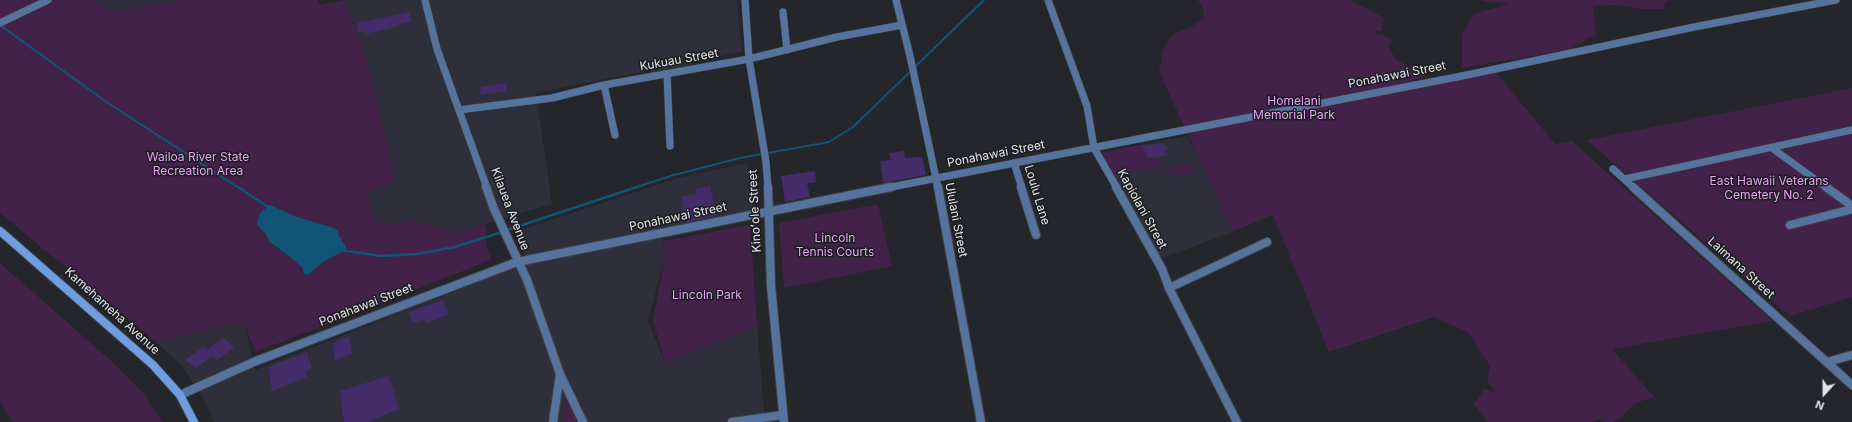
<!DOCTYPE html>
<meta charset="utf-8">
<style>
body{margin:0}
#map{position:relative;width:1852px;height:422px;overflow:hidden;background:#25262c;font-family:Inter,sans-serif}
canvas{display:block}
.north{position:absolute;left:1804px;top:374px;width:40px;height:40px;-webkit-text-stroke:3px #1c1d22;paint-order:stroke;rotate:201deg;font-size:11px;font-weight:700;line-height:16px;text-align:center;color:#e2e3e7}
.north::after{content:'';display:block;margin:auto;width:14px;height:18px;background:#e2e3e7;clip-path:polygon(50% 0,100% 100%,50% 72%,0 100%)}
</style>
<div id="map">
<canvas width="1852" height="422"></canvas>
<div class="north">N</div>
</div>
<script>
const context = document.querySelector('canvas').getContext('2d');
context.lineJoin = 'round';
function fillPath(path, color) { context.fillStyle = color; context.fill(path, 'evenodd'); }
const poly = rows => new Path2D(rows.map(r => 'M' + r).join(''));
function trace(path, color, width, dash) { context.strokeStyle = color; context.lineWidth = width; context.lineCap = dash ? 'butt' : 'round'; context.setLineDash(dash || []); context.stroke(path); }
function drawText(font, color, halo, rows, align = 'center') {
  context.font = font + ' Inter,sans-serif'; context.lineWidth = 3; context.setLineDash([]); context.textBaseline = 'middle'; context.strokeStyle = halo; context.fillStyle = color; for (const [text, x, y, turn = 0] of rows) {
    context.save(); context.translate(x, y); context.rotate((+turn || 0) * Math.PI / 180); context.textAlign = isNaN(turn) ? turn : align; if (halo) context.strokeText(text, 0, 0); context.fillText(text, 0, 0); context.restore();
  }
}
fillPath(poly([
 [89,0,185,0,114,11],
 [344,0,737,0,742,52,691,62,692,65,651,73,651,70,536,93,552,204,457,232,412,220,395,225,374,220,367,192,396,182,368,65],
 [1187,136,1201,162,1232,232,1160,259,1099,153],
 [747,163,755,211,661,228,665,256,648,321,665,363,757,326,765,422,214,422,202,395,181,365,155,341,244,322,255,370,527,263,518,231,678,178]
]), '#2e2f3a');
fillPath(poly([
 [0,0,89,0,114,11,185,0,318,0,320,5,344,0,368,65,396,182,367,192,374,220,395,225,412,220,457,232,485,224,487,246,491,260,256,352,243,322,155,341,0,213],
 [1198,0,1350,0,1384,18,1381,31,1375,31,1375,34,1385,36,1392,41,1389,48,1397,61,1428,73,1420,79,1412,79,1419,87,1494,70,1555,144,1572,141,1772,321,1612,349,1654,397,1635,403,1622,417,1613,422,1605,422,1600,419,1592,422,1488,422,1474,405,1484,389,1497,393,1487,382,1490,366,1468,332,1434,317,1329,352,1273,215,1232,232,1159,71,1163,50,1173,34,1191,27,1204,17,1203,9],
 [1480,0,1671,0,1665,2,1664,9,1641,9,1616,5,1593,6,1596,34,1571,49,1462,68,1462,35,1472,15,1510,3,1488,2],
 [1852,88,1852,297,1790,316,1587,140],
 [1139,145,1150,160,1160,159,1165,166,1113,175,1099,153],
 [1184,165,1191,165,1196,173,1172,176,1166,168],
 [878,204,892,266,784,288,779,223],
 [750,225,757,326,665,363,653,321,665,256,663,241],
 [0,263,110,360,144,394,163,422,13,422,0,402],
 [565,398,567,398,576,422,563,422]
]), '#422248');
fillPath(poly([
 [270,205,297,217,334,228,338,231,339,236,346,247,344,251,324,261,308,275,303,273,303,268,290,257,269,241,266,234,257,225,260,213]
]), '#105576');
trace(poly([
 [0,25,105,101,239,188],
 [634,188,674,175,740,158,829,142,853,127,984,0]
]), '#105576', 2);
trace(poly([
 [238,187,268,207],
 [507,230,637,187],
 [340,250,381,256,417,254,455,247,502,232]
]), '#105576', 2.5);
fillPath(poly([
 [409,12,411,22,396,25,396,27,366,34,365,31,358,33,357,23],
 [507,83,506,91,480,95,481,87],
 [1163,143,1168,149,1165,150,1168,155,1148,158,1143,150,1145,150,1142,146],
 [904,151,905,158,922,157,926,175,883,183,880,161,891,160,889,153],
 [815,171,816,182,807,183,810,197,785,202,781,176],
 [710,186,717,216,686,222,681,197,696,194,695,189],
 [443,300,448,315,426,323,425,319,412,323,409,312],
 [349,336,352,354,335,360,332,343],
 [223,338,235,347,217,360,212,356,196,368,185,360,203,347,207,350],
 [307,352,312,368,305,371,307,377,272,391,268,367],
 [389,376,399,409,367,422,344,422,340,391]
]), '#442b69');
const minorFar1 = poly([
 [896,0,910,56,938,188],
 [783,12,787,50],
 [667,74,670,146],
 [604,85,615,135],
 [459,110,552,98,604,85,749,59,837,37,902,25],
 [1772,148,1827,188],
 [1014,163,1022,188],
 [1613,169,1634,188],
 [1625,179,1852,130]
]);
const minor = poly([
 [938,187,981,422],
 [1021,187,1036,235],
 [1633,187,1852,385],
 [1826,187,1852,206],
 [1790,225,1852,209],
 [1169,288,1267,242],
 [1827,362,1852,355],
 [560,374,583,422],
 [732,422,783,415]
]);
const tertiaryFar1 = poly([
 [425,0,437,49,487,188],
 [745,0,749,59,766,162,768,188],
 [1048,0,1087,106,1094,148,1117,188],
 [0,23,48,0],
 [886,188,1467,75,1694,27,1836,0]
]);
const tertiary = poly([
 [486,187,494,209,527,280,560,374,553,422],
 [768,187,771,286,784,422],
 [1116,187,1162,269,1169,288,1237,422],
 [180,395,256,361,517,262,891,187]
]);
const secondary = poly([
 [0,231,153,365,180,395,194,422]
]);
trace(minorFar1, '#43444a', 8);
trace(minor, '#43444a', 10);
trace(tertiaryFar1, '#43444a', 8);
trace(tertiary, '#43444a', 10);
trace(secondary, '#43444a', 10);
trace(minorFar1, '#56739d', 7);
trace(minor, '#56739d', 8);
trace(tertiaryFar1, '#56739d', 7);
trace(tertiary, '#56739d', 8);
trace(secondary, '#6e9ee1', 8);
drawText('12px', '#e2e3e7', '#1c1d22', [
 ["Kukuau Street",679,60,-10],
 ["Ponahawai Street",1397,75,-11],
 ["Ponahawai Street",996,154,-11],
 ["Loulu Lane",1037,195,73],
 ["Kilauea Avenue",510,209,69],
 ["Kapiolani Street",1142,209,61],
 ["Kinoʻole Street",755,211,-93],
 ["Ponahawai Street",678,217,-12],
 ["Ululani Street",956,220,79],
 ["Laimana Street",1741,268,42],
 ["Ponahawai Street",366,305,-21],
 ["Kamehameha Avenue",112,311,42]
]);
drawText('12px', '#e7a2f4', '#1c1d22', [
 ["Homelani",1294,101],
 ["Memorial Park",1294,115],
 ["Wailoa River State",198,157],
 ["Recreation Area",198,171],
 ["East Hawaii Veterans",1769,181],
 ["Cemetery No. 2",1769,195],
 ["Lincoln",835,238],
 ["Tennis Courts",835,252],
 ["Lincoln Park",707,295]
]);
</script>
